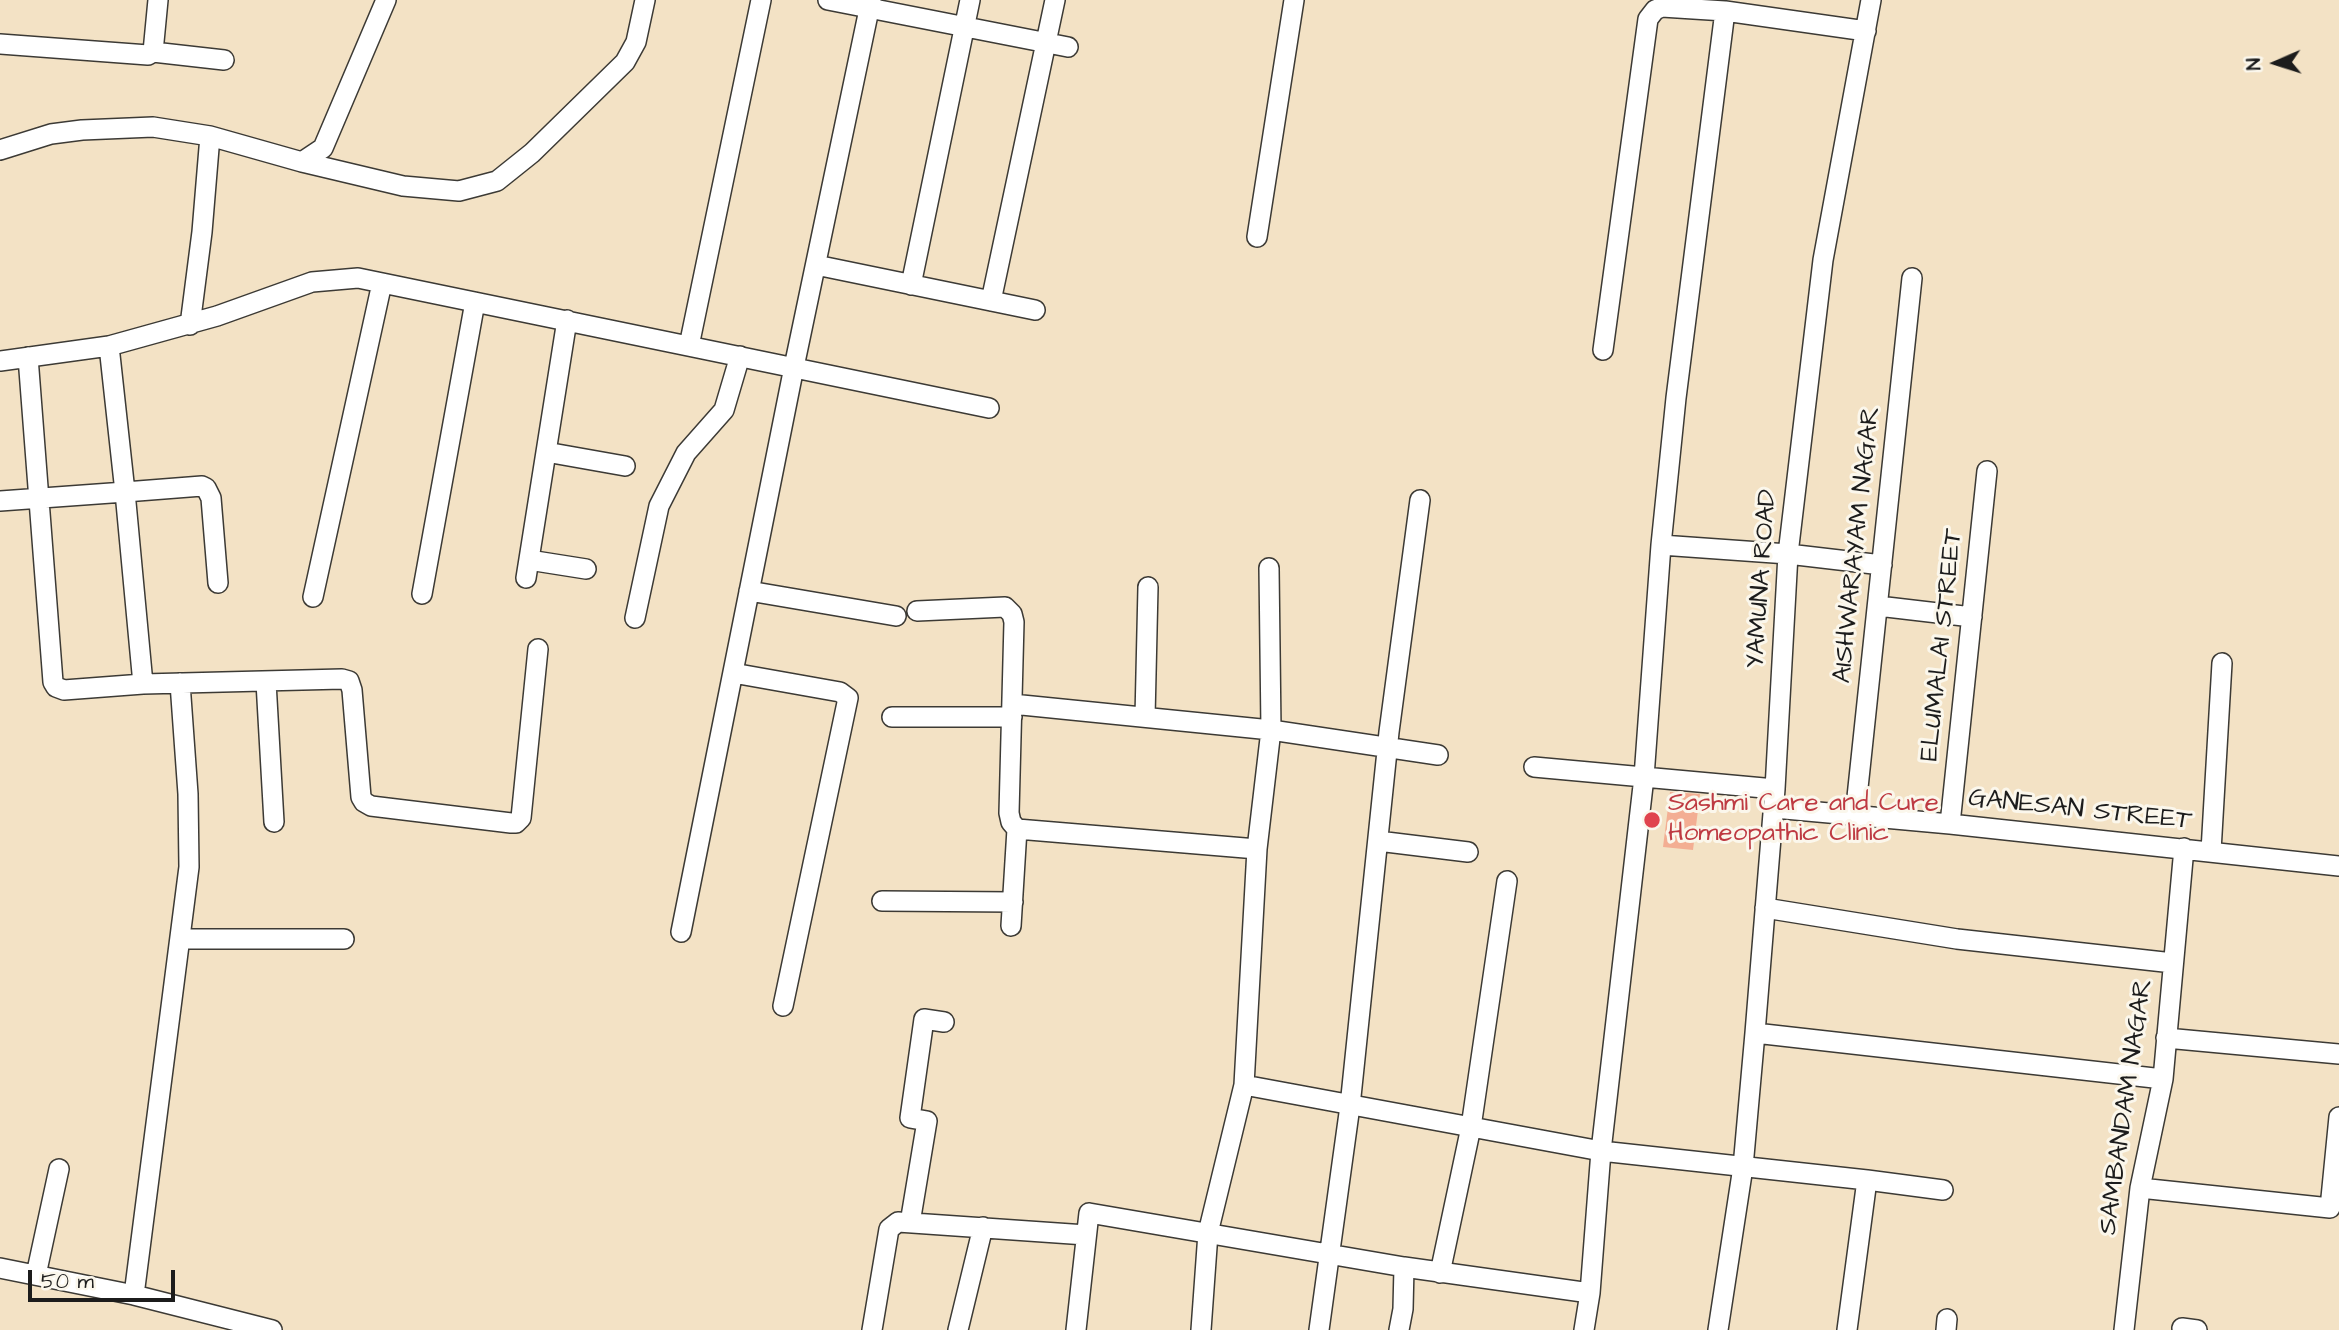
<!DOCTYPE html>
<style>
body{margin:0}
#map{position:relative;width:2339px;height:1330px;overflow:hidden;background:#f3e2c5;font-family:"Architects Daughter",sans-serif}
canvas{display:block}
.north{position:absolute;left:2241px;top:28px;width:70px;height:70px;-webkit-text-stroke:5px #fbf7ec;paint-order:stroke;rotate:267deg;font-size:19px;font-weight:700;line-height:28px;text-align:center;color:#1c1c1c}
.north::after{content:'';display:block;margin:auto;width:24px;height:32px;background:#1c1c1c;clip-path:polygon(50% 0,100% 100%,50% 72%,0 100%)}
.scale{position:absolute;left:28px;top:1270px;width:147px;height:32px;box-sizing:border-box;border:4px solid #1c1c1c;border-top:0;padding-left:9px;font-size:21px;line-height:24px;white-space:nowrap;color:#1c1c1c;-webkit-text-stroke:5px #fbf7ec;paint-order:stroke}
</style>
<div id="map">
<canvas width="2339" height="1330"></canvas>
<div class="north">N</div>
<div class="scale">50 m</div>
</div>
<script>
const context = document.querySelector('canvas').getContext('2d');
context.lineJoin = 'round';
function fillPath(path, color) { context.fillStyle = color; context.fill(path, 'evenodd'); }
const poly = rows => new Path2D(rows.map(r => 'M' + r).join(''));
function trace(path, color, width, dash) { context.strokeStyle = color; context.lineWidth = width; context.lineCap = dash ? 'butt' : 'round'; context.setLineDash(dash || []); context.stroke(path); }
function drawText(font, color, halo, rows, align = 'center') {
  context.font = font + ' "Architects Daughter",sans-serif'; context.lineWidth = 6; context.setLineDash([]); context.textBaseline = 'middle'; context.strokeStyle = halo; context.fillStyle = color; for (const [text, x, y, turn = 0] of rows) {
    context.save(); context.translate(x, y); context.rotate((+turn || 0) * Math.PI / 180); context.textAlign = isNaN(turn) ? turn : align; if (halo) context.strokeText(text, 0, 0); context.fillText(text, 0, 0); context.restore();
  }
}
fillPath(poly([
 [1670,792,1700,794,1693,850,1663,847]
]), '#f3ae93');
const minor = poly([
 [828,0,1068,47],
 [0,44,148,55,153,52,158,0],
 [153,52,224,60],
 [0,150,51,134,82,130,153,127,210,136,302,162,323,148,386,0],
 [302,162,403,186,459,191,497,181,532,153,625,62,636,42,645,0],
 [1257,237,1294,0],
 [816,265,1035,310],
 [911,285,970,0],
 [991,301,1055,0],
 [190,325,202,232,210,136],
 [689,346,761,0],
 [1603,350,1648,19,1655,10,1662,7,1725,11],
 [28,357,53,682,56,687,64,690,143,684,342,679,349,681,352,690,361,797,364,802,371,806,511,823,516,823,521,818,538,649],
 [0,361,109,346,217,316,312,282,358,278,989,408],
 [546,452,625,466],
 [0,501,125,492,109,346],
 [1661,545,1788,554,1882,565],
 [529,560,586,569],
 [526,578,567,320],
 [749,591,896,616],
 [422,594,475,302],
 [313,597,382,283],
 [1878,606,1972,617],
 [917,611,1005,607,1012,614,1014,622,1009,813,1011,822,1017,829,1257,849],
 [635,618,659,506,686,453,724,410,740,356],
 [733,673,840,692,848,698,783,1006],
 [266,682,274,822],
 [143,684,125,492,202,486,206,488,211,498,218,583],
 [1012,704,1271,730,1438,755],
 [892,717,1012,717],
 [1145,717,1148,587],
 [1534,767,1775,789],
 [1774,808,1950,824,2339,866],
 [1855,816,1912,278],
 [1950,824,1987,471],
 [1378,841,1468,852],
 [2211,851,2222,663],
 [882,901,1013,902],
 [1765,908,1957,939,2173,963],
 [1011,926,1017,829],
 [681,932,794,367,871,0],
 [180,939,344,939],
 [1755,1033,2163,1079],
 [2166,1038,2339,1054],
 [1244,1085,1601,1151,1867,1180,1847,1330],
 [1867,1180,1943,1190],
 [2140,1188,2330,1208,2339,1117],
 [910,1223,927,1121,910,1118,924,1019,944,1022],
 [1404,1267,1590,1293],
 [0,1268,134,1295,272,1330],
 [1440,1273,1471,1127,1507,881],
 [36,1275,59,1169],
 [134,1295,189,867,188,794,180,683],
 [2182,1328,2197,1330],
 [872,1330,889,1229,898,1222,1086,1235],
 [958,1330,983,1227],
 [1076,1330,1089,1213,1404,1267,1403,1309,1399,1330],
 [1201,1330,1208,1233,1244,1085,1257,849,1271,730,1269,568],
 [1319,1330,1350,1106,1389,732,1420,500],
 [1584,1330,1590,1293,1601,1151,1644,777,1661,545,1676,398,1725,11,1866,31],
 [1718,1330,1743,1167,1755,1033,1775,789,1788,554,1823,260,1871,0],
 [1946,1330,1947,1319],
 [2124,1330,2140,1188,2163,1079,2184,848]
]);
trace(minor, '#3c3a35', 22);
trace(minor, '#fff', 19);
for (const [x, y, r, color] of [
 [1652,820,9,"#e0444e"]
]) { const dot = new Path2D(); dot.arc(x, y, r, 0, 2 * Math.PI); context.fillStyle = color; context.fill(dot); trace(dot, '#fbf7ec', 2.5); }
drawText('26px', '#1c1c1c', '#fbf7ec', [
 ["AISHWARAYAM NAGAR",1858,545,-84],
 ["YAMUNA ROAD",1763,579,-86],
 ["ELUMALAI STREET",1943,645,-84],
 ["GANESAN STREET",2080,811,6],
 ["SAMBANDAM NAGAR",2127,1107,-82]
]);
drawText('26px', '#be3a42', '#fbf7ec', [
 ["Sashmi Care and Cure",1668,805],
 ["Homeopathic Clinic",1668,835]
], 'left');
</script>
